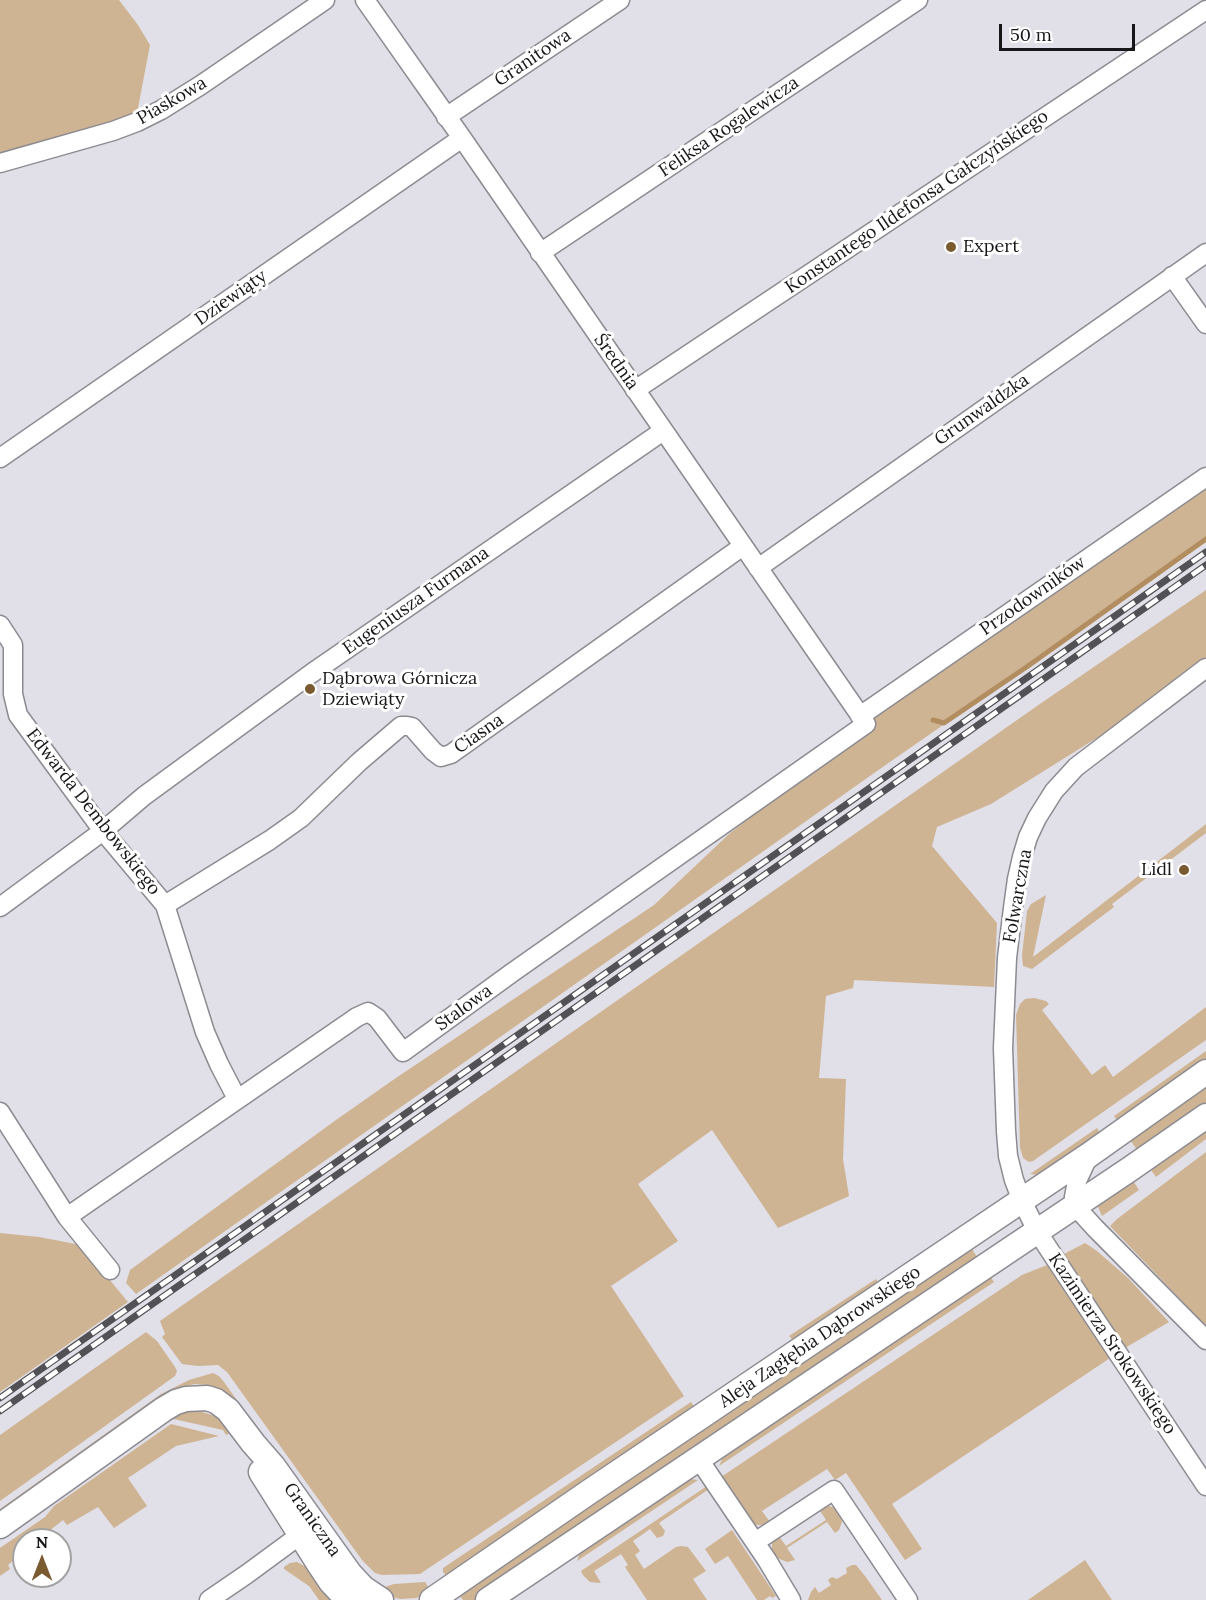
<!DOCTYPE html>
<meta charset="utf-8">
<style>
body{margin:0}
#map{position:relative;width:1206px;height:1600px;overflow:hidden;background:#e1dfe7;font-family:Lora,serif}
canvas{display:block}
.north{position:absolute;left:12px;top:1528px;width:60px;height:60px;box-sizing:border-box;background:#fff;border:2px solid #a2a2a3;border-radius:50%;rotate:0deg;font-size:16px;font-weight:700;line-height:24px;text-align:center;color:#171719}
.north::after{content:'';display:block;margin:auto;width:21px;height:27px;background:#7a5a30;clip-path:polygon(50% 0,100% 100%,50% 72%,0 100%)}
.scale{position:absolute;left:999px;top:24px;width:136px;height:27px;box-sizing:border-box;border:3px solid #171719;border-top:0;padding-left:8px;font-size:18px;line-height:21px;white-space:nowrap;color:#171719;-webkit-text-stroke:4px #fff;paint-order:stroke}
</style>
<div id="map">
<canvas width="1206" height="1600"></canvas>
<div class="north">N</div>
<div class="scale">50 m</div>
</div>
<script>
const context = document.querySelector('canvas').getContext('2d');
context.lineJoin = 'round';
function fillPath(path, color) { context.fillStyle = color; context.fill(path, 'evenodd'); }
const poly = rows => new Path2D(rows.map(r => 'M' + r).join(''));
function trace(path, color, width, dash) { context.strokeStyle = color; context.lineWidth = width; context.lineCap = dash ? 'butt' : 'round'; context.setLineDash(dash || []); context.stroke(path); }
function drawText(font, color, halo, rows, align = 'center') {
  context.font = font + ' Lora,serif'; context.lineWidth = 6; context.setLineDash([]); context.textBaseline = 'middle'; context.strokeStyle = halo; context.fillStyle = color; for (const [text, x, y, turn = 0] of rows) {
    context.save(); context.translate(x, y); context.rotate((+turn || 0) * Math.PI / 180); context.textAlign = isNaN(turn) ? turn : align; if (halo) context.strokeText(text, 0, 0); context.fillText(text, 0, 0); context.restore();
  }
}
fillPath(poly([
 [0,0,119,0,138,25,150,45,137,113,57,139,0,155],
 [1206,485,1206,542,877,771,136,1294,126,1283,130,1270,336,1120,393,1080,654,905,729,834,816,765,873,730,877,707],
 [1206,590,1206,657,1124,721,991,804,937,827,932,846,997,923,994,987,854,980,853,988,826,996,819,1078,846,1079,843,1159,849,1196,778,1228,712,1130,638,1184,678,1241,611,1286,684,1396,420,1574,382,1575,375,1573,362,1560,227,1372,218,1365,198,1366,182,1364,162,1337,165,1334,160,1321,1037,706],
 [1206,824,1206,833,1112,904,1114,907,1032,969,1023,966,1022,955,1027,911,1031,904,1046,895,1033,957],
 [1034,998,1046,1001,1049,1004,1042,1010,1092,1075,1105,1065,1113,1077,1206,1007,1206,1040,1033,1161,1029,1162,1023,1158,1020,1147,1016,1015,1020,1004,1025,999],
 [1206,1051,1206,1060,1119,1123,1114,1116],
 [1206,1082,1206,1105,1139,1153,1129,1138],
 [1206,1127,1206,1139,1156,1177,1149,1167],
 [1097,1128,1101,1135,1039,1175,1030,1174],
 [1206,1152,1206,1326,1110,1226,1117,1219],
 [1132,1179,1139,1190,1102,1216,1098,1207,1098,1205],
 [0,1233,39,1237,81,1245,128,1302,0,1392],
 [1085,1243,1097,1251,1128,1278,1169,1322,1125,1348,1064,1254],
 [970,1246,979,1260,475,1600,463,1600,457,1592],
 [1047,1265,1110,1358,892,1504,922,1549,905,1560,846,1473,835,1480,827,1469,762,1511,770,1522,763,1525,756,1525,751,1522,721,1477,1022,1275],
 [989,1275,994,1282,719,1466,724,1455],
 [876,1279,880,1285,793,1340,789,1336],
 [146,1332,157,1341,175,1367,177,1371,175,1376,0,1501,0,1435],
 [213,1373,219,1376,224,1382,249,1417,247,1418,230,1396,220,1389,208,1385,195,1384,178,1388,0,1514,0,1509,161,1394,189,1380],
 [691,1402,696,1409,450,1581,443,1572,443,1568],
 [187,1411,199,1411,215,1416,225,1424,232,1432,226,1435,223,1430,169,1418,174,1414],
 [171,1424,219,1436,176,1446,128,1478,147,1506,114,1528,98,1507,67,1525,63,1520,38,1540,24,1540,24,1552,8,1565,10,1569,0,1576,0,1548,45,1517,54,1506],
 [690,1479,698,1480,577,1561,580,1552],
 [707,1486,709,1489,659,1523,665,1531,663,1536,657,1538,650,1529,633,1541,640,1551,635,1555,644,1569,676,1547,681,1546,688,1547,706,1571,693,1579,707,1600,647,1600,625,1567,628,1565,621,1554,594,1571,601,1583,590,1582,583,1575,581,1571],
 [826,1505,835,1508,840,1514,842,1522,839,1530,835,1533,827,1522,787,1548,795,1560,787,1562,775,1557,772,1549,772,1543,778,1535,786,1546,826,1520,819,1509],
 [732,1530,776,1596,772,1598,770,1596,764,1600,757,1600,728,1556,715,1564,705,1549],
 [1085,1560,1112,1600,1028,1600],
 [297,1562,306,1567,331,1600,319,1600,309,1586,284,1569,284,1567,290,1563],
 [852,1565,856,1565,865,1576,882,1600,808,1600,811,1592,814,1588,815,1587,819,1593,831,1585,828,1580,832,1577,837,1579,847,1573,846,1568],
 [425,1582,432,1593,416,1598,400,1599,388,1596,382,1588,394,1584]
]), '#cfb493');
trace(poly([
 [933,720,944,723,1028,666,1206,539]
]), '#b18d60', 5);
const street = poly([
 [446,117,620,0],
 [0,163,113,131,137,122,161,110,201,85,325,0],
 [540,253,918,0],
 [1172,276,1206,324],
 [635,390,1206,10],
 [0,458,462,138],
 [758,568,1206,253],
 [0,625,13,645,13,694,18,715,103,831,165,905,205,1032,219,1064,233,1091,238,1098],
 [1206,668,1076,767,1054,791,1037,818,1028,837,1022,857,1017,879,1013,908,1007,958,1003,1048,1006,1131,1008,1156,1014,1180,1022,1201,1037,1231,1052,1254,1206,1486],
 [860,716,1206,477],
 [165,905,270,840,301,818,359,762,401,726,407,726,412,727,433,751,441,757,451,754,743,546],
 [0,907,103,831,144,796,312,673,663,431],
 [0,1112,67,1217,110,1270],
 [1089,1155,1077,1181,1074,1197,1075,1206,1095,1228,1206,1340],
 [67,1217,357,1017,368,1012,377,1018,403,1052,513,972,866,724,462,138,365,0],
 [698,1458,767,1560,791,1600],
 [755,1542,834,1490,908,1600],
 [209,1600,247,1574,300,1535,313,1535]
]);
const secondary = poly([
 [261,1472,319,1564,331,1582,348,1600],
 [0,1526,164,1409,176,1402,186,1399,207,1398,216,1401,228,1410,253,1443,273,1466,350,1574,363,1588,381,1600],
 [432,1600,589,1492,1089,1155,1206,1072],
 [488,1600,1130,1169,1206,1116]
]);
trace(street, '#8c8b92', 21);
trace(secondary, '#8c8b92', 27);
trace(street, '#fff', 18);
trace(secondary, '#fff', 24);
const rail = poly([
 [0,1398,1206,552],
 [0,1411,1206,565]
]);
trace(rail, '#525155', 7);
trace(rail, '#fff', 4.5, [14]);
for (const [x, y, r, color] of [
 [951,247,6,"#7a5a30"],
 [310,689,6,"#7a5a30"],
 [1184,870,6,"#7a5a30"]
]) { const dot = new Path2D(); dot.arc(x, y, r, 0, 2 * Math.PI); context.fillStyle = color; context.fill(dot); trace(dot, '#fff', 2); }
drawText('18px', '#171719', '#fff', [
 ["Granitowa",533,58,-34],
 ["Piaskowa",172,101,-30],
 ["Feliksa Rogalewicza",729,127,-34],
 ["Konstantego Ildefonsa Gałczyńskiego",917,202,-34],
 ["Dziewiąty",231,298,-35],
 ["Średnia",616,362,55],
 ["Grunwaldzka",982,410,-35],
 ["Przodowników",1033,596,-35],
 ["Eugeniusza Furmana",416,601,-35],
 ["Ciasna",479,734,-35],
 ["Edwarda Dembowskiego",93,812,52],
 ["Folwarczna",1018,896,-80],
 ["Stalowa",464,1008,-36],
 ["Aleja Zagłębia Dąbrowskiego",820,1337,-34],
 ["Kazimierza Srokowskiego",1112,1344,56],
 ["Graniczna",312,1520,55]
]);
drawText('18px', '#171719', '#fff', [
 ["Expert",963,247],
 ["Dąbrowa Górnicza",322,679],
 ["Dziewiąty",322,700],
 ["Lidl",1172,870,"right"]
], 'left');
</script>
